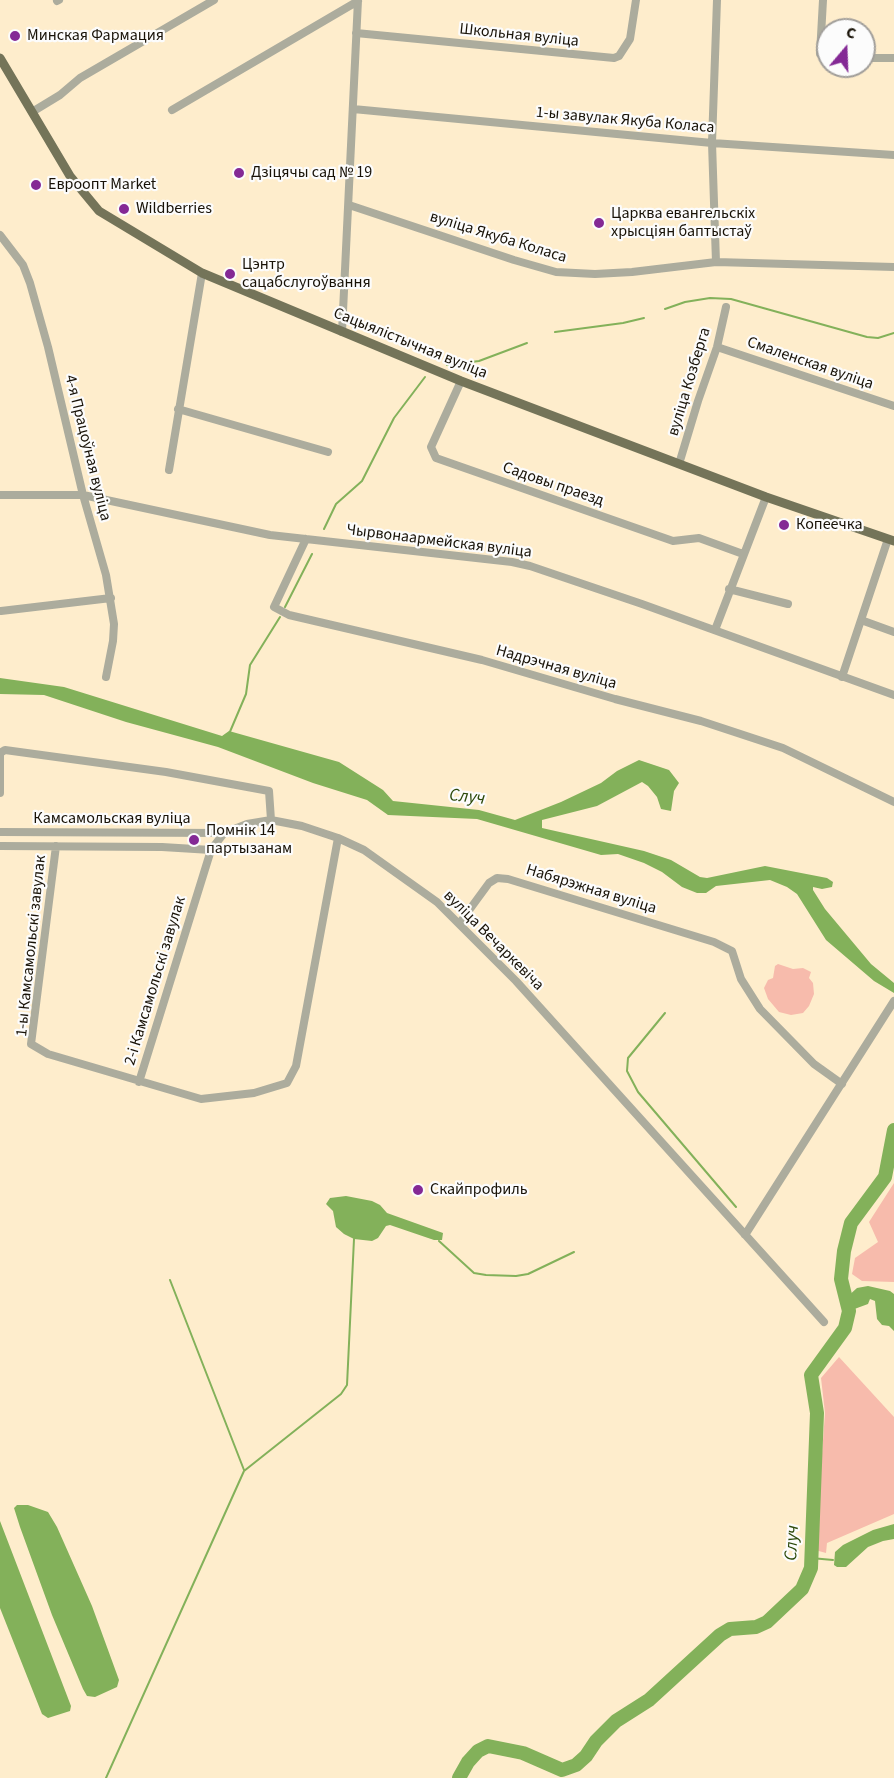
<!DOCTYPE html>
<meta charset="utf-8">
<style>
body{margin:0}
#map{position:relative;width:894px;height:1778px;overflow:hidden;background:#feedcc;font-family:"Source Sans 3",sans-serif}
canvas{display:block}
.north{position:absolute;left:816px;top:18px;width:60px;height:60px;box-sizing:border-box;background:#fcfcfc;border:2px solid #a19e9a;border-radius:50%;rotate:19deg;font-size:16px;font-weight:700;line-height:24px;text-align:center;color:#181207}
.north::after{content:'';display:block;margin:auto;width:21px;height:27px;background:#842995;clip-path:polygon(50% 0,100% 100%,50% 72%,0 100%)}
</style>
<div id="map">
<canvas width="894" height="1778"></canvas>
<div class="north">С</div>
</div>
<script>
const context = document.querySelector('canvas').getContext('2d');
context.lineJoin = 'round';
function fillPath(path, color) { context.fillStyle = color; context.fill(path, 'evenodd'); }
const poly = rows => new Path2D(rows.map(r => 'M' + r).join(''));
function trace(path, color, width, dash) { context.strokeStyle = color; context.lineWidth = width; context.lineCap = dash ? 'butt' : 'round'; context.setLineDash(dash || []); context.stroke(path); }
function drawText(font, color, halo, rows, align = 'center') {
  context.font = font + ' "Source Sans 3",sans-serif'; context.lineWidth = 4.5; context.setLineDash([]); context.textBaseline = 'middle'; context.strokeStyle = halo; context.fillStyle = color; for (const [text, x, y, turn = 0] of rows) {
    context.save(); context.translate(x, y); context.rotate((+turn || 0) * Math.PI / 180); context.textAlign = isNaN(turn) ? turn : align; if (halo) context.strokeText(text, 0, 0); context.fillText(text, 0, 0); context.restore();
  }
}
fillPath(poly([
 [778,964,793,969,803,968,811,972,809,978,813,983,814,994,809,1006,803,1013,791,1015,779,1012,768,999,764,988,768,980,773,978,775,966],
 [894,1183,894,1282,862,1281,852,1274,855,1258,878,1242,869,1222],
 [839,1357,894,1417,894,1514,827,1543,826,1553,815,1550,825,1413,821,1378]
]), '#f7bbac');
fillPath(poly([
 [0,678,64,687,222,736,229,731,339,762,383,790,393,801,479,810,515,820,561,802,601,783,617,771,639,760,669,770,679,783,674,791,671,811,661,809,657,797,648,786,642,782,597,806,542,820,542,828,644,851,671,860,700,877,707,878,765,866,827,878,833,882,832,887,822,889,813,887,813,890,825,909,871,964,894,983,894,993,874,981,826,940,797,894,787,887,770,880,716,886,706,893,697,893,682,887,662,872,644,863,618,854,601,855,477,819,388,815,367,800,313,783,218,747,126,722,44,695,0,694],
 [346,1196,372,1201,380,1205,387,1213,443,1233,442,1240,434,1240,390,1225,386,1226,378,1238,372,1241,354,1239,344,1234,336,1227,333,1211,326,1204,330,1198],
 [868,1286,890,1291,894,1294,894,1331,889,1326,882,1325,877,1319,875,1301,870,1299,868,1304,849,1311,846,1298,857,1288],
 [17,1505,28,1505,48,1512,57,1527,92,1606,119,1680,117,1687,95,1697,87,1696,83,1689,52,1615,20,1527,14,1508],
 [0,1521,71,1706,70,1711,48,1718,42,1714,0,1608],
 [894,1524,894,1539,883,1541,868,1547,846,1567,837,1567,834,1565,835,1552,843,1545,873,1530]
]), '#83b15a');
trace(poly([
 [665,309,685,302,710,298,731,299,867,337,878,338,894,333],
 [555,332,623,323,644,318],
 [447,365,479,361,527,343],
 [324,529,336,504,362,481,394,418,425,377],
 [285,607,312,554],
 [229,734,246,694,250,665,280,617],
 [665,1013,628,1058,627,1071,638,1092,736,1207],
 [439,1241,474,1273,486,1275,516,1276,528,1274,574,1252],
 [170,1280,244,1470],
 [811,1558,833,1560],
 [106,1778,244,1471,341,1394,347,1385,354,1239]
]), '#83b15a', 2);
trace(poly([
 [459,1778,468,1762,478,1751,488,1746,523,1753,562,1770,576,1765,586,1756,596,1741,616,1721,649,1700,720,1635,730,1629,756,1627,767,1622,802,1589,811,1568,817,1413,811,1375,845,1328,849,1311,841,1279,844,1251,851,1223,885,1177,894,1130]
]), '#83b15a', 14);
trace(poly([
 [823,0,820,54,825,58,828,58],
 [57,1,59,0],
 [356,33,614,58,619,56,630,39,636,0],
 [864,58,894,58],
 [353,109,712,143,894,155],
 [172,110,358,1],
 [32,112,60,95,80,78,214,0],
 [349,205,514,260,556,272,595,274,632,272,716,262,894,267],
 [0,235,23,265,30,283,48,347,83,495,106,575,114,624,113,641,106,677],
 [716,262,712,143,717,0],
 [342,332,358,0],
 [717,347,894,406],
 [461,381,431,447,436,458,673,541,699,538,743,554],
 [178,409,328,452],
 [679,464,698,401,717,347,726,307],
 [169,470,202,273],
 [0,495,83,495,270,535,512,562,530,566,642,604,894,695],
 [306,539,274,607,289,615,482,660,615,699,701,721,783,748,894,802],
 [729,589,788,604],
 [1,611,111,598],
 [861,620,894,632],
 [715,630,766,497],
 [842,677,888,539],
 [0,793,0,753,5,750,166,772,269,791,271,820,302,826,338,838,364,850,437,902,516,981,824,1322],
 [0,832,224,833,247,824,271,820],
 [0,846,162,847,211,850],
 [56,846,31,1044,48,1054,201,1099,254,1093,287,1083,296,1066,338,838],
 [459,924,489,883,497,878,508,879,714,942,732,951,741,979,760,1009,814,1064,842,1084],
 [139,1082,211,850,224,833],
 [745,1235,894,1001]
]), '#acac9d', 8);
trace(poly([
 [0,58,70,176,99,211,202,273,461,381,766,497,894,541]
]), '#747459', 9);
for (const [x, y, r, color] of [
 [15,36,6,"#842995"],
 [239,173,6,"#842995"],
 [36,185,6,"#842995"],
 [124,209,6,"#842995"],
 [599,223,6,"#842995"],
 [230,274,6,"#842995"],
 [784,525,6,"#842995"],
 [194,840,6,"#842995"],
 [418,1190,6,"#842995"]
]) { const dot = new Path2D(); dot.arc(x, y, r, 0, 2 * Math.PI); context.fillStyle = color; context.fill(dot); trace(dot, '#fcfcfc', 2); }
drawText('16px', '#181207', '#fcfcfc', [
 ["Минская Фармация",27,36],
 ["Дзіцячы сад № 19",251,173],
 ["Евроопт Market",48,185],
 ["Wildberries",136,209],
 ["Царква евангельскіх",611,214],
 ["хрысціян баптыстаў",611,232],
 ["Цэнтр",242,265],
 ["сацабслугоўвання",242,283],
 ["Копеечка",796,525],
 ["Помнік 14",206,831],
 ["партызанам",206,849],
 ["Скайпрофиль",430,1190]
], 'left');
drawText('16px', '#181207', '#fcfcfc', [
 ["Школьная вуліца",519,36,6],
 ["1-ы завулак Якуба Коласа",625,121,5],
 ["вуліца Якуба Коласа",498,238,17],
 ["Сацыялістычная вуліца",410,344,22],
 ["Смаленская вуліца",810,364,19],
 ["вуліца Козберга",690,382,-73],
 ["4-я Працоўная вуліца",87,448,76],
 ["Садовы праезд",553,485,19],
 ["Чырвонаармейская вуліца",439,542,7],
 ["Надрэчная вуліца",556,668,16],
 ["Камсамольская вуліца",112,819],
 ["Набярэжная вуліца",591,890,17],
 ["вуліца Вечаркевіча",493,941,45],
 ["1-ы Камсамольскі завулак",32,946,-84],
 ["2-і Камсамольскі завулак",156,981,-73]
]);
drawText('italic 18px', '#2c490a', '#fcfcfc', [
 ["Случ",467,798,6],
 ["Случ",793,1543,-87]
]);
</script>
